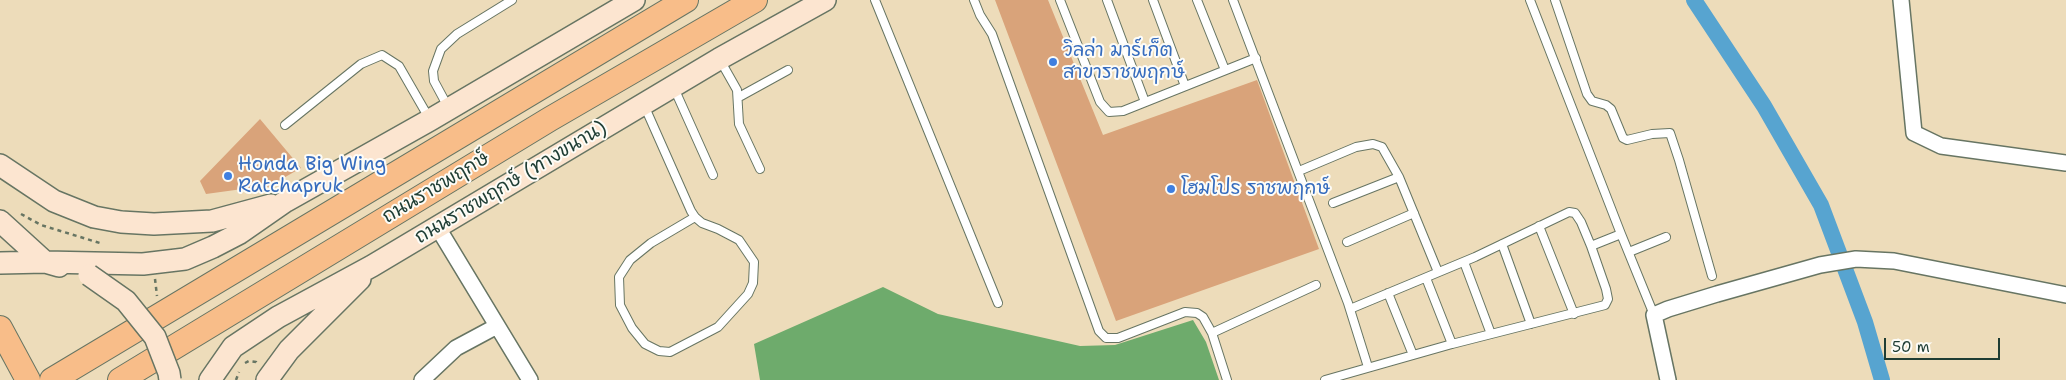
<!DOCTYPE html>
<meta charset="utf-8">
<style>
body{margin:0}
#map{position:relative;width:2066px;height:380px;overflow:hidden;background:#eddcba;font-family:"Shantell Sans",sans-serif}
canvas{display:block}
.scale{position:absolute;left:1884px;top:338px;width:116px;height:22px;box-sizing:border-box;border:2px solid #1f3d34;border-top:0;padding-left:6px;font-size:15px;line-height:18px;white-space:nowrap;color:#1f3d34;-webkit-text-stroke:4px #fdfcf7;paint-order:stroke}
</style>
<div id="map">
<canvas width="2066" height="380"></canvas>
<div class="scale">50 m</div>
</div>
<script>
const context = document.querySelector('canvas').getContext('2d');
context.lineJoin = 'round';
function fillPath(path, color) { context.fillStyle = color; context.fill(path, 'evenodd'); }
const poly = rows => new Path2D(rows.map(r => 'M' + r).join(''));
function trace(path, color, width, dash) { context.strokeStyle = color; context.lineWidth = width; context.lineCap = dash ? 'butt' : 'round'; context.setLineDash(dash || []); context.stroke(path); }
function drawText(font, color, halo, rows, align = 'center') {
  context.font = font + ' "Shantell Sans","Playpen Sans Thai",sans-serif'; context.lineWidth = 4; context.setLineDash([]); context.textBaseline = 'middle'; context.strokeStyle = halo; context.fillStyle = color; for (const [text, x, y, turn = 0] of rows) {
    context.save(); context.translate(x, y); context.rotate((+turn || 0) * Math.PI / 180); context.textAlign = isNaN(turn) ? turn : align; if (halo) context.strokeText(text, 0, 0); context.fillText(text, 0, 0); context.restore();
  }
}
fillPath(poly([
 [883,287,938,314,1080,346,1115,345,1193,320,1206,342,1219,380,760,380,754,344]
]), '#6eab6c');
trace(poly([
 [1694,0,1764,106,1821,205,1865,322,1882,380]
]), '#57a4d0', 16);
fillPath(poly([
 [995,0,1048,0,1103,135,1257,80,1319,249,1116,321],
 [260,119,301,168,259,192,257,187,206,194,200,181]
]), '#d9a37a');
const lane = poly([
 [875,0,998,303],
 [974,0,980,15,992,34,1099,331,1106,338,1118,338,1185,312,1197,313,1203,317,1212,333,1227,380],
 [1060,0,1100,102,1109,112,1123,111,1256,58],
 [1107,0,1145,102],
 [1153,0,1185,86],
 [1197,0,1225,70],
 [1233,0,1348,303,1368,367],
 [1530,0,1621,234,1654,315],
 [1555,0,1587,94,1592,101,1606,105,1611,109,1623,138,1627,140,1652,134,1670,133,1679,160,1712,276],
 [720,60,737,90,739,124,760,169],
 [674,88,713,175],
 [739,97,788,70],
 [644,105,691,211,695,217,702,223,718,229,739,240,754,262,753,283,748,294,718,327,670,352,659,351,645,344,632,328,620,305,619,277,630,260,651,243,695,217],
 [448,107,434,81,433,71,441,49,457,34,512,0],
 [285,125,361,64,382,55,399,66,429,118],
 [1299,171,1356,147,1373,144,1382,147,1399,177,1438,272],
 [1333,203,1399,177],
 [1539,226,1574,314],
 [1347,242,1414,213],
 [1502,244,1531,324],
 [1629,252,1666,237],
 [1464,262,1491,334],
 [1426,278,1452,344],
 [1388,293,1413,355],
 [1350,309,1475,257,1569,212,1575,213,1581,222,1591,246],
 [1212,333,1316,285],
 [1325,380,1452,344,1605,305,1608,299,1606,289,1591,246,1621,234]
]);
const street = poly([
 [1901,0,1914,133,1941,146,2066,163],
 [438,228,530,380],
 [422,380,456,348,497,326],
 [1668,380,1654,315,1668,309,1717,294,1820,265,1856,259,1894,261,2066,295]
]);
const secondary = poly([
 [0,165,54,201,94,217,121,222,154,224,212,221,271,205],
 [0,221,45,262],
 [45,262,143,264,185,259,213,247,240,233,286,201,430,120,634,0],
 [0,263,45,262,59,266],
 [210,380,233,347,278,317,372,266,719,59,825,0],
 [267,380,289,350,360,279]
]);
const primary = poly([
 [0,328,28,380],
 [52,380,686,0],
 [120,380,550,119,755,0]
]);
trace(lane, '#677563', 10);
trace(street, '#677563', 18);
trace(secondary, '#677563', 24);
trace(primary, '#677563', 26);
trace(poly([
 [21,214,41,225,103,244],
 [155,279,157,296],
 [245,363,249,361,256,362,257,365],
 [236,380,239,372]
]), '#677563', 2.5, [4, 4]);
trace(lane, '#fff', 8);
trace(street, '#fff', 15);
trace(secondary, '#fce5d0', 21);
trace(primary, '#f8bd89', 24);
const secondaryBridge = poly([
 [89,275,126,301,155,337,169,373,170,380]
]);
trace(secondaryBridge, '#677563', 24, []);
trace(secondaryBridge, '#fce5d0', 21);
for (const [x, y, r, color] of [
 [1053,62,5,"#3f7fe0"],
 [228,176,5,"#3f7fe0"],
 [1171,189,5,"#3f7fe0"]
]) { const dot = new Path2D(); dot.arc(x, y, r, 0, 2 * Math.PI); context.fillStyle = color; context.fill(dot); trace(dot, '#fdfcf7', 2); }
drawText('19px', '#366cbe', '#fdfcf7', [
 ["วิลล่า มาร์เก็ต",1063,51],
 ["สาขาราชพฤกษ์",1063,73],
 ["Honda Big Wing",238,165],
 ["Ratchapruk",238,187],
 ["โฮมโปร ราชพฤกษ์",1181,189]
], 'left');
drawText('19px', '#1f3d34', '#fdfcf7', [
 ["ถนนราชพฤกษ์ (ทางขนาน)",511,183,-31],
 ["ถนนราชพฤกษ์",436,188,-31]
]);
</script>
